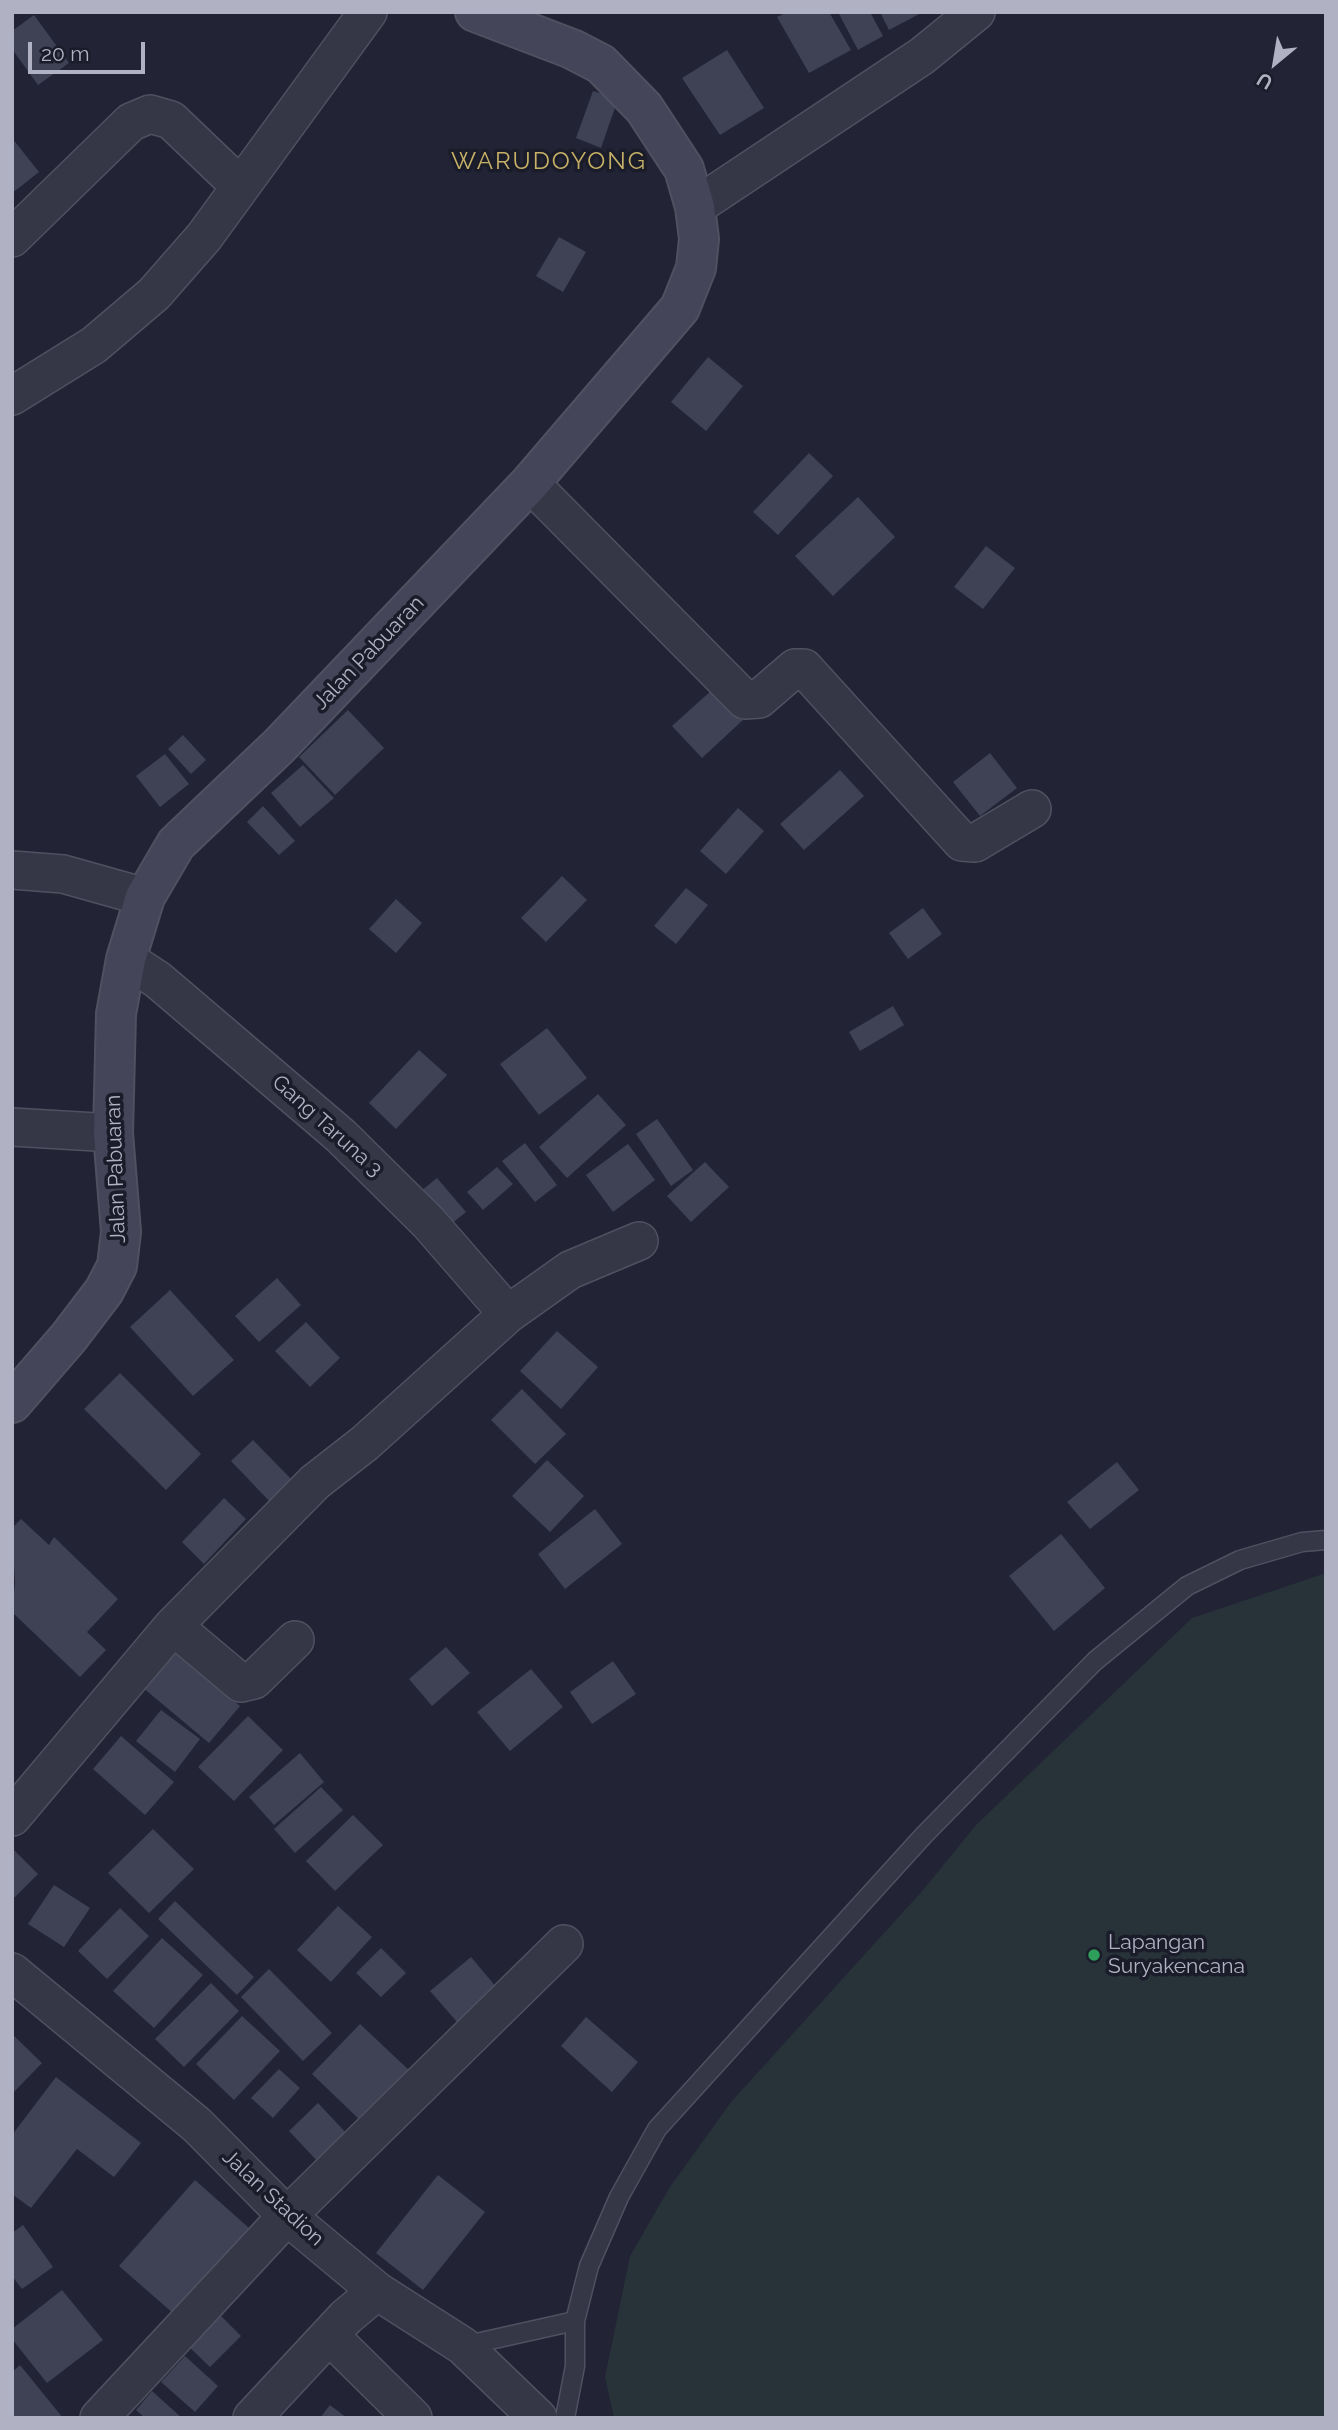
<!DOCTYPE html>
<style>
body{margin:0}
#map{position:relative;width:1338px;height:2430px;overflow:hidden;background:#222435;font-family:Raleway,sans-serif}
canvas{display:block}
.frame{position:absolute;inset:0;border:14px solid #b0b1c2;pointer-events:none}
.north{position:absolute;left:1240px;top:28px;width:70px;height:70px;-webkit-text-stroke:5px #1b1c2a;paint-order:stroke;rotate:210deg;font-size:19px;font-weight:700;line-height:28px;text-align:center;color:#b0b1c2}
.north::after{content:'';display:block;margin:auto;width:24px;height:32px;background:#b0b1c2;clip-path:polygon(50% 0,100% 100%,50% 72%,0 100%)}
.scale{position:absolute;left:28px;top:42px;width:117px;height:32px;box-sizing:border-box;border:4px solid #b0b1c2;border-top:0;padding-left:9px;font-size:21px;line-height:24px;white-space:nowrap;color:#b0b1c2;-webkit-text-stroke:5px #1b1c2a;paint-order:stroke}
</style>
<div id="map">
<canvas width="1338" height="2430"></canvas>
<div class="frame"></div>
<div class="north">U</div>
<div class="scale">20 m</div>
</div>
<script>
const context = document.querySelector('canvas').getContext('2d');
context.lineJoin = 'round';
function fillPath(path, color) { context.fillStyle = color; context.fill(path, 'evenodd'); }
const poly = rows => new Path2D(rows.map(r => 'M' + r).join(''));
function trace(path, color, width, dash) { context.strokeStyle = color; context.lineWidth = width; context.lineCap = dash ? 'butt' : 'round'; context.setLineDash(dash || []); context.stroke(path); }
function drawText(font, color, halo, rows, align = 'center') {
  context.font = font + ' Raleway,sans-serif'; context.lineWidth = 7; context.setLineDash([]); context.textBaseline = 'middle'; context.strokeStyle = halo; context.fillStyle = color; for (const [text, x, y, turn = 0] of rows) {
    context.save(); context.translate(x, y); context.rotate((+turn || 0) * Math.PI / 180); context.textAlign = isNaN(turn) ? turn : align; if (halo) context.strokeText(text, 0, 0); context.fillText(text, 0, 0); context.restore();
  }
}
fillPath(poly([
 [1326,1573,1326,2418,614,2418,605,2377,630,2256,670,2187,731,2102,923,1890,976,1825,1192,1618]
]), '#273239');
fillPath(poly([
 [787,12,829,12,851,50,809,73,777,17],
 [838,12,870,12,883,36,858,50],
 [880,12,923,12,889,30],
 [34,15,69,63,38,85,12,49,12,31],
 [727,50,764,108,720,135,682,78],
 [593,91,618,99,601,148,576,138],
 [12,138,39,172,15,191,12,188],
 [559,237,586,252,563,292,536,276],
 [708,357,743,386,706,431,671,402],
 [809,453,833,476,778,535,753,512],
 [858,497,895,537,833,596,795,556],
 [986,546,1015,568,983,609,954,587],
 [713,689,743,720,702,758,672,726],
 [348,710,384,748,335,795,299,757],
 [183,735,206,760,191,774,168,749],
 [990,753,1017,788,980,816,953,782],
 [165,754,189,784,160,807,136,776],
 [303,765,334,798,300,827,271,793],
 [840,770,864,796,804,850,780,824],
 [263,806,295,841,279,855,247,822],
 [738,808,764,831,726,874,700,851],
 [562,876,587,900,546,942,521,918],
 [686,888,708,905,676,944,654,926],
 [396,899,422,923,396,953,369,929],
 [923,908,942,934,908,959,889,933],
 [893,1006,904,1025,860,1051,849,1032],
 [547,1028,587,1078,539,1115,500,1064],
 [419,1050,447,1075,396,1129,369,1103],
 [598,1094,626,1125,567,1178,539,1147],
 [657,1119,693,1170,671,1186,636,1134],
 [525,1143,557,1185,535,1202,502,1161],
 [628,1144,655,1180,613,1212,586,1175],
 [705,1162,729,1187,691,1222,667,1196],
 [497,1167,513,1184,483,1210,467,1192],
 [437,1178,466,1212,445,1229,416,1195],
 [277,1278,301,1305,259,1342,235,1316],
 [170,1290,234,1360,193,1396,130,1327],
 [306,1322,340,1358,310,1387,275,1351],
 [557,1331,598,1367,561,1409,520,1371],
 [120,1373,201,1454,166,1490,84,1409],
 [522,1389,566,1434,535,1464,491,1420],
 [253,1440,295,1483,273,1505,231,1461],
 [547,1460,584,1496,550,1532,512,1496],
 [1117,1462,1139,1490,1090,1529,1067,1502],
 [224,1498,246,1519,204,1564,182,1542],
 [595,1509,622,1544,565,1589,538,1554],
 [21,1519,49,1545,54,1537,118,1599,87,1632,106,1650,80,1677,12,1612,15,1583,12,1528],
 [1061,1534,1105,1588,1054,1631,1009,1576],
 [446,1647,470,1673,432,1706,409,1679],
 [172,1650,240,1706,209,1743,142,1687],
 [613,1661,636,1694,592,1724,570,1692],
 [531,1669,563,1707,510,1751,477,1712],
 [161,1710,200,1739,175,1772,136,1741],
 [248,1716,283,1750,234,1801,198,1767],
 [121,1736,174,1782,145,1815,93,1769],
 [300,1753,324,1782,274,1825,249,1797],
 [321,1787,343,1810,295,1853,274,1829],
 [353,1815,383,1845,335,1891,306,1861],
 [153,1829,194,1869,149,1913,108,1873],
 [12,1848,38,1874,12,1900],
 [54,1885,90,1908,64,1947,28,1924],
 [175,1901,254,1977,237,1995,158,1919],
 [338,1906,372,1937,331,1982,297,1950],
 [120,1908,149,1936,107,1979,78,1951],
 [162,1938,203,1975,154,2028,113,1991],
 [381,1948,406,1973,381,1997,356,1973],
 [471,1957,497,1988,457,2022,430,1991],
 [269,1969,332,2033,303,2061,241,1997],
 [211,1983,239,2011,184,2067,155,2039],
 [242,2016,280,2051,234,2100,196,2064],
 [586,2017,638,2062,612,2092,561,2046],
 [360,2024,411,2072,362,2122,312,2074],
 [12,2034,42,2063,12,2094],
 [279,2069,300,2088,273,2118,251,2098],
 [56,2077,141,2143,114,2177,77,2149,31,2208,12,2194,12,2135],
 [318,2103,349,2136,320,2164,289,2131],
 [438,2175,485,2212,423,2290,376,2253],
 [195,2180,249,2228,174,2314,119,2266],
 [23,2225,53,2267,22,2289,12,2276,12,2233],
 [62,2290,103,2340,47,2383,12,2339,12,2329],
 [217,2312,241,2336,210,2367,185,2343],
 [185,2356,218,2386,195,2412,161,2382],
 [20,2365,63,2418,12,2418,12,2372],
 [152,2391,182,2418,145,2418,136,2410],
 [330,2405,347,2418,320,2418]
]), '#3f4155');
const lane = poly([
 [463,2346,575,2321],
 [565,2418,575,2366,575,2321,589,2266,619,2197,657,2129,924,1835,1095,1661,1187,1586,1240,1560,1302,1542,1326,1540]
]);
const street = poly([
 [695,207,922,56,976,12],
 [12,238,131,122,150,114,171,120,240,186],
 [12,396,94,345,154,294,204,237,368,12],
 [530,483,745,700,759,699,795,668,804,668,962,842,975,843,1032,809],
 [12,870,63,874,145,897],
 [126,959,158,980,341,1136,428,1222,508,1314],
 [12,1127,113,1133],
 [173,1626,241,1683,254,1680,295,1640],
 [12,1817,173,1626,315,1482,365,1443,508,1314,570,1270,639,1241],
 [12,1972,197,2125,287,2216,377,2291,463,2346,538,2418],
 [329,2335,413,2418],
 [99,2418,287,2216,564,1944],
 [252,2418,346,2317,377,2291]
]);
const secondary = poly([
 [12,1403,69,1337,104,1291,117,1266,121,1232,113,1133,116,1014,126,959,145,897,176,844,279,746,530,483,680,308,696,268,699,239,695,207,684,169,644,108,601,64,572,49,475,12]
]);
trace(lane, '#505160', 21);
trace(street, '#505160', 40);
trace(secondary, '#505160', 42);
trace(lane, '#363746', 18);
trace(street, '#363746', 37);
trace(secondary, '#444558', 38);
for (const [x, y, r, color] of [
 [1094,1955,7,"#2e9e5b"]
]) { const dot = new Path2D(); dot.arc(x, y, r, 0, 2 * Math.PI); context.fillStyle = color; context.fill(dot); trace(dot, '#1b1c2a', 2.5); }
drawText('21px', '#b0b1c2', '#1b1c2a', [
 ["Jalan Pabuaran",369,653,-46],
 ["Gang Taruna 3",327,1126,42],
 ["Jalan Pabuaran",116,1169,-92],
 ["Jalan Stadion",273,2198,43]
]);
drawText('21px', '#b0b1c2', '#1b1c2a', [
 ["Lapangan",1108,1943],
 ["Suryakencana",1108,1967]
], 'left');
context.letterSpacing = '2px';
drawText('24px', '#c6b167', '#1b1c2a', [
 ["WARUDOYONG",549,162]
]);
context.letterSpacing = '0px';
</script>
